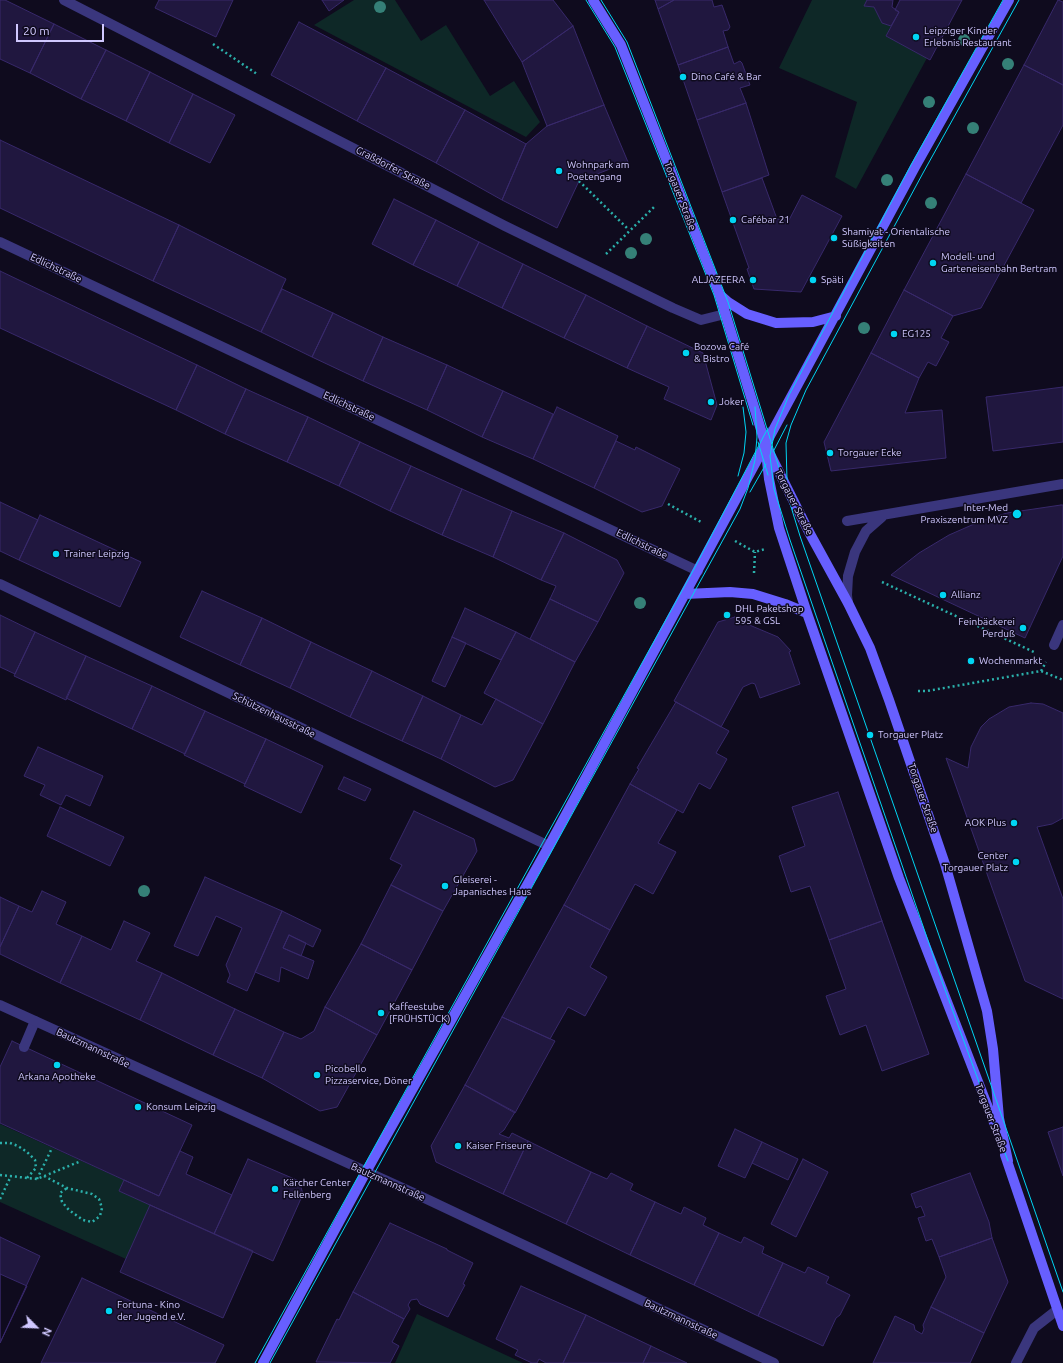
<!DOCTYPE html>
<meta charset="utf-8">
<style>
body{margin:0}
#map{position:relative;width:1063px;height:1363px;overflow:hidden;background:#0f0b1e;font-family:Ubuntu,sans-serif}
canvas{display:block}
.north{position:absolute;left:16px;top:1307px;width:40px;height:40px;-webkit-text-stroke:3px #0f0b1e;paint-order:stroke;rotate:114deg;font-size:11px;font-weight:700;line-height:16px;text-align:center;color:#d0c8ff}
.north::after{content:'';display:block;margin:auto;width:14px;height:18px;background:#d0c8ff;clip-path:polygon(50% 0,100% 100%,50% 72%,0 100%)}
.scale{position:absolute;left:16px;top:24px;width:88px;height:18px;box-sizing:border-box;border:2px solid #d0c8ff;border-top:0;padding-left:5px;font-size:12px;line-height:14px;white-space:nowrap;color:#d0c8ff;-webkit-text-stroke:3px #0f0b1e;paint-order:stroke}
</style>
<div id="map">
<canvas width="1063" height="1363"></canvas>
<div class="north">N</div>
<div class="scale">20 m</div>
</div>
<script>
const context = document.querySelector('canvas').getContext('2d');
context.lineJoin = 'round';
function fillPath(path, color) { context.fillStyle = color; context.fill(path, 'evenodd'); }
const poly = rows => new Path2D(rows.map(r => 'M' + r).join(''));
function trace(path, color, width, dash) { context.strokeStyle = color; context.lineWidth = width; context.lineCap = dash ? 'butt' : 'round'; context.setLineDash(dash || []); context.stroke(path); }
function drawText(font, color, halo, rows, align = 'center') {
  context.font = font + ' Ubuntu,sans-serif'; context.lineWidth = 3; context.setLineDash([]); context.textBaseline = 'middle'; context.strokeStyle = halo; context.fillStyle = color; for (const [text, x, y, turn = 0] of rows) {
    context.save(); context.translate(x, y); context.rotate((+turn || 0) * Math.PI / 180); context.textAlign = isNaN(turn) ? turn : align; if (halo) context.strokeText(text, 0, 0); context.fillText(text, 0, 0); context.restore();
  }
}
fillPath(poly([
 [354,0,395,0,421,41,446,25,490,96,514,81,540,122,526,137,314,25],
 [812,0,867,0,865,6,874,7,882,22,891,26,886,36,927,58,856,189,835,177,857,102,779,68],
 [0,1124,124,1180,119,1191,150,1205,126,1259,0,1202],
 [417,1314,523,1363,395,1363]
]), '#0e2827');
const building = poly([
 [0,0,5,0,54,24,30,73,0,59,0,0],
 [159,0,233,0,216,37,155,8,159,0],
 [322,0,344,0,329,11,322,0],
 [484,0,553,0,573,26,522,62,484,0],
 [655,0,674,0,658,9,655,0],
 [674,0,712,0,714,7,722,5,730,27,728,30,723,31,728,47,678,65,658,9,674,0],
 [867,0,893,0,892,7,899,12,891,26,882,23,874,7,864,6,867,0],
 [900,0,962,0,930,60,886,36,899,12,895,10,900,0],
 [1058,0,1063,2,1063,85,1024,65,1058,0],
 [299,22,386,68,357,121,271,75,299,22],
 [54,24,106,50,81,99,30,73,54,24],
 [573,26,604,105,547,126,522,62,573,26],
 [728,47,734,64,740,61,742,63,750,85,740,88,746,103,697,120,678,65,728,47],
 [106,50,150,72,126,121,81,99,106,50],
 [1024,65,1063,85,1063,125,1021,203,966,174,1024,65],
 [386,68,465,110,436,163,357,121,386,68],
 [150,72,193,94,169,143,126,121,150,72],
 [193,94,235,115,210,163,169,143,193,94],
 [746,103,769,175,722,192,697,120,746,103],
 [604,105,628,162,579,181,557,228,502,200,526,144,547,126,604,105],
 [465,110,526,144,502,200,436,163,465,110],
 [0,140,179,225,153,281,0,208,0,140],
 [966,174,1034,210,981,308,953,316,904,290,966,174],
 [762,178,777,219,789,220,802,195,842,216,801,292,754,289,747,269,749,268,722,192,762,178],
 [394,199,436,220,413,265,372,244,394,199],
 [436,220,479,242,457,286,413,265,436,220],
 [179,225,286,279,261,332,153,281,179,225],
 [479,242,523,264,502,308,457,286,479,242],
 [523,264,586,295,564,338,502,308,523,264],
 [0,271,197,365,176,410,0,328,0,271],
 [282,289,333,313,312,357,261,332,282,289],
 [904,290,953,316,941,338,949,342,936,366,928,362,919,378,871,353,904,290],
 [586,295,647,326,627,368,564,338,586,295],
 [333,313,383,337,363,381,312,357,333,313],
 [647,326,703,353,717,405,711,420,664,399,669,387,627,368,647,326],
 [383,337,447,365,427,410,363,381,383,337],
 [871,353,919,378,905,413,942,410,946,458,831,471,824,442,871,353],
 [197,365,246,389,225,434,176,410,197,365],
 [447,365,503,391,482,437,427,410,447,365],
 [1063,387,1063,442,993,451,986,397,1063,387],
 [246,389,308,417,287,462,225,434,246,389],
 [503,391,553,414,533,459,482,437,503,391],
 [557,407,618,436,594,488,533,459,557,407],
 [308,417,360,442,339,486,287,462,308,417],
 [616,441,635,450,636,447,680,469,662,506,642,512,594,488,616,441],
 [360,442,411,466,390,511,339,486,360,442],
 [411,466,462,489,442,535,390,511,411,466],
 [462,489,512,511,493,557,442,535,462,489],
 [0,502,38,520,19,560,0,551,0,502],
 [1061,505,1063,505,1063,556,1025,638,891,575,919,553,949,535,981,521,1007,513,1061,505],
 [512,511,564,533,541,580,493,557,512,511],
 [40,515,141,562,120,607,19,560,40,515],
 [564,533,617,560,624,573,598,622,550,599,556,586,541,580,564,533],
 [202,591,262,618,240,665,180,637,202,591],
 [550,599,598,622,575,662,530,639,550,599],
 [465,608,516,632,501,660,452,637,465,608],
 [0,615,35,632,15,674,0,667,0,615],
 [735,617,748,623,747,624,778,637,791,651,789,652,800,684,760,698,755,684,752,683,743,687,721,727,674,701,718,622,735,617],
 [262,618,311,642,290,688,240,665,262,618],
 [35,632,86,656,66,700,14,676,35,632],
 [516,632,575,662,543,724,484,693,516,632],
 [452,637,466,643,445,687,432,681,452,637],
 [311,642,372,671,350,717,290,688,311,642],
 [86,656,152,686,132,729,66,698,86,656],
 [372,671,423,696,402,741,350,717,372,671],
 [152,686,205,711,185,754,132,729,152,686],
 [423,696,461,715,441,759,402,741,423,696],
 [496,699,543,724,513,780,495,787,441,759,461,715,482,725,496,699],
 [676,702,729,731,716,753,727,759,710,789,699,783,683,813,630,784,639,769,637,768,676,702],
 [1031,703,1043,704,1063,713,1063,818,1052,824,1037,827,1063,899,1063,999,1025,981,946,758,968,768,971,747,981,727,989,719,1009,707,1031,703],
 [205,711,266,739,245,784,184,755,205,711],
 [266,739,323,766,301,813,244,786,266,739],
 [38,747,103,776,90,806,66,795,61,805,40,795,45,785,24,776,38,747],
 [344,777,371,789,365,801,338,789,344,777],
 [630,784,677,810,658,843,676,852,653,894,635,884,610,930,564,905,630,784],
 [838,792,882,921,829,940,810,886,791,892,779,856,805,846,792,807,838,792],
 [60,807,124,837,110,866,47,836,60,807],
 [414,811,474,839,477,851,443,911,391,885,402,865,390,859,414,811],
 [205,877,282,911,247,991,227,982,230,975,226,965,242,928,216,916,198,956,174,946,205,877],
 [391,885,443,911,412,970,361,944,391,885],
 [42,891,66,902,56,924,82,936,60,983,0,954,0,947,19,906,32,912,42,891],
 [0,897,19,906,0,947,0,897],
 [564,905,610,930,590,967,607,977,585,1016,568,1007,550,1039,502,1017,564,905],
 [282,911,321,930,313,947,289,935,283,948,314,961,308,979,281,967,279,982,255,972,282,911],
 [124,921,150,933,136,961,162,973,140,1020,60,983,82,936,111,950,124,921],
 [882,921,929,1054,882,1071,866,1025,840,1035,826,996,846,989,829,940,882,921],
 [289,935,306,943,301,956,283,948,289,935],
 [361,944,412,970,377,1035,325,1007,361,944],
 [162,973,235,1009,213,1055,140,1020,162,973],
 [325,1007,377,1035,337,1107,320,1111,262,1078,284,1032,301,1039,314,1031,325,1007],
 [235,1009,284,1032,262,1078,213,1055,235,1009],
 [502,1017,555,1041,515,1113,465,1085,502,1017],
 [12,1041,192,1125,159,1196,0,1123,0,1067,12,1041],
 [465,1085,515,1112,504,1130,499,1134,509,1138,512,1133,528,1141,503,1194,436,1162,431,1146,465,1085],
 [1063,1127,1063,1176,1048,1132,1063,1127],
 [735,1129,762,1142,745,1178,718,1166,735,1129],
 [528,1141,591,1172,566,1224,503,1194,528,1141],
 [762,1142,798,1159,788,1180,752,1163,762,1142],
 [180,1151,193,1157,186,1174,232,1195,214,1234,119,1191,124,1180,159,1196,180,1151],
 [248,1159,299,1181,303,1194,273,1261,214,1234,248,1159],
 [803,1159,828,1172,796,1237,771,1224,803,1159],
 [591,1172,607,1179,611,1173,633,1184,630,1190,655,1202,630,1255,566,1224,591,1172],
 [970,1173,989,1222,992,1238,939,1257,932,1239,926,1241,918,1218,925,1216,921,1206,916,1208,911,1194,970,1173],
 [655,1202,681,1214,684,1207,706,1218,703,1225,719,1233,694,1285,630,1255,655,1202],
 [150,1205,253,1251,223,1318,120,1272,150,1205],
 [390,1223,447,1249,447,1250,473,1263,463,1284,465,1285,448,1317,420,1304,417,1299,411,1300,408,1305,410,1309,404,1319,353,1292,390,1223],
 [719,1233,741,1243,744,1237,764,1247,762,1253,783,1263,758,1316,694,1285,719,1233],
 [0,1237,40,1256,0,1343,0,1237],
 [992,1238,1008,1282,984,1333,931,1307,946,1277,939,1257,992,1238],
 [783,1263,805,1273,808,1267,829,1277,826,1283,850,1295,840,1315,836,1318,823,1346,758,1316,783,1263],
 [0,1274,27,1286,0,1343,0,1274],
 [82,1278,224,1345,215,1363,41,1363,82,1278],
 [521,1286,586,1315,563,1363,546,1363,539,1359,537,1363,532,1363,515,1355,518,1350,496,1339,521,1286],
 [353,1292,404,1319,392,1342,399,1346,390,1363,316,1362,334,1325,337,1319,339,1320,353,1292],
 [931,1307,984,1333,970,1363,873,1363,895,1316,914,1325,915,1330,922,1334,924,1329,923,1325,931,1307],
 [586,1315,651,1346,643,1363,563,1363,586,1315],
 [651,1346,687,1363,643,1363,651,1346]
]);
fillPath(building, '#20173f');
trace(building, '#38296b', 1);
trace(poly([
 [213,44,257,74],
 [579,181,629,230],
 [606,254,654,207],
 [668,504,701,522],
 [735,541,755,552,765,549],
 [754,573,755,552],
 [882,582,1034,652],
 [1041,671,1046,662],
 [918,691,927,691,1041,671,1063,680],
 [0,1143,10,1143,18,1146,27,1152,35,1160,36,1168,27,1178],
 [0,1175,37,1179,81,1161],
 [44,1176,67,1188,92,1194,99,1199,102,1208,100,1216,92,1222,83,1220,69,1210,62,1202,60,1193,67,1188],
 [37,1179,52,1148],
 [0,1199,11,1176]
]), '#2bb0ab', 2.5, [2, 3]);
trace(poly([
 [1054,645,1063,625],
 [24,1047,35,1021]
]), '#3a367d', 10);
trace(poly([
 [64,0,505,226,673,308,701,320,725,314],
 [0,242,698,571],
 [847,521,1063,484],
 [0,584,549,846],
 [848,603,847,595,848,576,855,552,866,531,882,517],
 [0,1005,418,1195,774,1363],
 [1016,1363,1034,1328,1057,1310]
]), '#3a367d', 10);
trace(poly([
 [593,0,621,45,719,293,766,446,809,532,848,603,870,648,889,700,945,864,987,1011,993,1049,999,1118,1008,1161],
 [719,294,728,302,747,314,776,323,813,322,836,316],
 [766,452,769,479,779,528,807,613,899,878,996,1128],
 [685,594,730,592,753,594,785,604,807,613],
 [1005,1155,1063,1326],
 [263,1363,366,1172,549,846,915,167,1009,0]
]), '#675fff', 10);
trace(poly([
 [586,0,615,47,714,295,753,425],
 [601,0,627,42,728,302,800,536,1063,1292],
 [1003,0,911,165,789,395,775,429,770,456,774,489,790,540,944,987,1008,1161],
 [758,442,768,475],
 [773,452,787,425],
 [738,476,744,453,746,432,743,407],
 [787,480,786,443,791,425,806,390,923,173,1019,0],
 [750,492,766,464],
 [255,1363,694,569,768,428],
 [270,1363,740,509,748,488,755,460,757,437,755,407]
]), '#00d5f3', 1);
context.fillStyle = '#358077';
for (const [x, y] of [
 [380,7],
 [964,40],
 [1008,64],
 [929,102],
 [973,128],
 [887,180],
 [931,203],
 [646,239],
 [631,253],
 [864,328],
 [640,603],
 [144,891]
]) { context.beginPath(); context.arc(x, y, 6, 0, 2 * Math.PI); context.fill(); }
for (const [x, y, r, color] of [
 [916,37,4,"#00d5f3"],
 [683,77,4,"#00d5f3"],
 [559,171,4,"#00d5f3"],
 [733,220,4,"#00d5f3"],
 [834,238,4,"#00d5f3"],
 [933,263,4,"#00d5f3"],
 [753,280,4,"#00d5f3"],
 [813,280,4,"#00d5f3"],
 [894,334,4,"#00d5f3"],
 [686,353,4,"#00d5f3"],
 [711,402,4,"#00d5f3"],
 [830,453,4,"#00d5f3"],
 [1017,514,5,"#00d5f3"],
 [56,554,4,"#00d5f3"],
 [943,595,4,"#00d5f3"],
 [727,615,4,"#00d5f3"],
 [1023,628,4,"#00d5f3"],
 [971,661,4,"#00d5f3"],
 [870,735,4,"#00d5f3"],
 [1014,823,4,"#00d5f3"],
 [1016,862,4,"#00d5f3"],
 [445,886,4,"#00d5f3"],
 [381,1013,4,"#00d5f3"],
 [57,1065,4,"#00d5f3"],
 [317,1075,4,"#00d5f3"],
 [138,1107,4,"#00d5f3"],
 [458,1146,4,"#00d5f3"],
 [275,1189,4,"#00d5f3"],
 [109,1311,4,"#00d5f3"]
]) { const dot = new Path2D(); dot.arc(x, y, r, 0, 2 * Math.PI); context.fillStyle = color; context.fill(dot); trace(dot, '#0f0b1e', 1.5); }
drawText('10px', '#d0c8ff', '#0f0b1e', [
 ["Leipziger Kinder",924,31],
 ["Erlebnis Restaurant",924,43],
 ["Dino Café & Bar",691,77],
 ["Wohnpark am",567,165],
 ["Poetengang",567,177],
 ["Cafébar 21",741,220],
 ["Shamiyat - Orientalische",842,232],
 ["Süßigkeiten",842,244],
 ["Modell- und",941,257],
 ["Garteneisenbahn Bertram",941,269],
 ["ALJAZEERA",745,280,"right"],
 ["Späti",821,280],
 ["EG125",902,334],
 ["Bozova Café",694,347],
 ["& Bistro",694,359],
 ["Joker",719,402],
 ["Torgauer Ecke",838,453],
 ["Inter-Med",1008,508,"right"],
 ["Praxiszentrum MVZ",1008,520,"right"],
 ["Trainer Leipzig",64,554],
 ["Allianz",951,595],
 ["DHL Paketshop",735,609],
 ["595 & GSL",735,621],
 ["Feinbäckerei",1015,622,"right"],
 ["Perduß",1015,634,"right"],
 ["Wochenmarkt",979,661],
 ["Torgauer Platz",878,735],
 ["AOK Plus",1006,823,"right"],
 ["Center",1008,856,"right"],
 ["Torgauer Platz",1008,868,"right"],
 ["Gleiserei -",453,880],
 ["Japanisches Haus",453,892],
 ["Kaffeestube",389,1007],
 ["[FRÜHSTÜCK)",389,1019],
 ["Picobello",325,1069],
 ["Pizzaservice, Döner",325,1081],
 ["Arkana Apotheke",57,1077,"center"],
 ["Konsum Leipzig",146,1107],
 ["Kaiser Friseure",466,1146],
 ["Kärcher Center",283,1183],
 ["Fellenberg",283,1195],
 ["Fortuna - Kino",117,1305],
 ["der Jugend e.V.",117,1317]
], 'left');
drawText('10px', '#d0c8ff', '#0f0b1e', [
 ["Graßdorfer Straße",393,168,27],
 ["Torgauer Straße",680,196,69],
 ["Edlichstraße",56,268,25],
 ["Edlichstraße",349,406,25],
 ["Torgauer Straße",794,502,63],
 ["Edlichstraße",642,544,26],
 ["Schützenhausstraße",274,715,26],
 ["Torgauer Straße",923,798,71],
 ["Bautzmannstraße",93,1048,25],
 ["Torgauer Straße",991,1118,69],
 ["Bautzmannstraße",388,1182,24],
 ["Bautzmannstraße",681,1319,25]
]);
</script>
